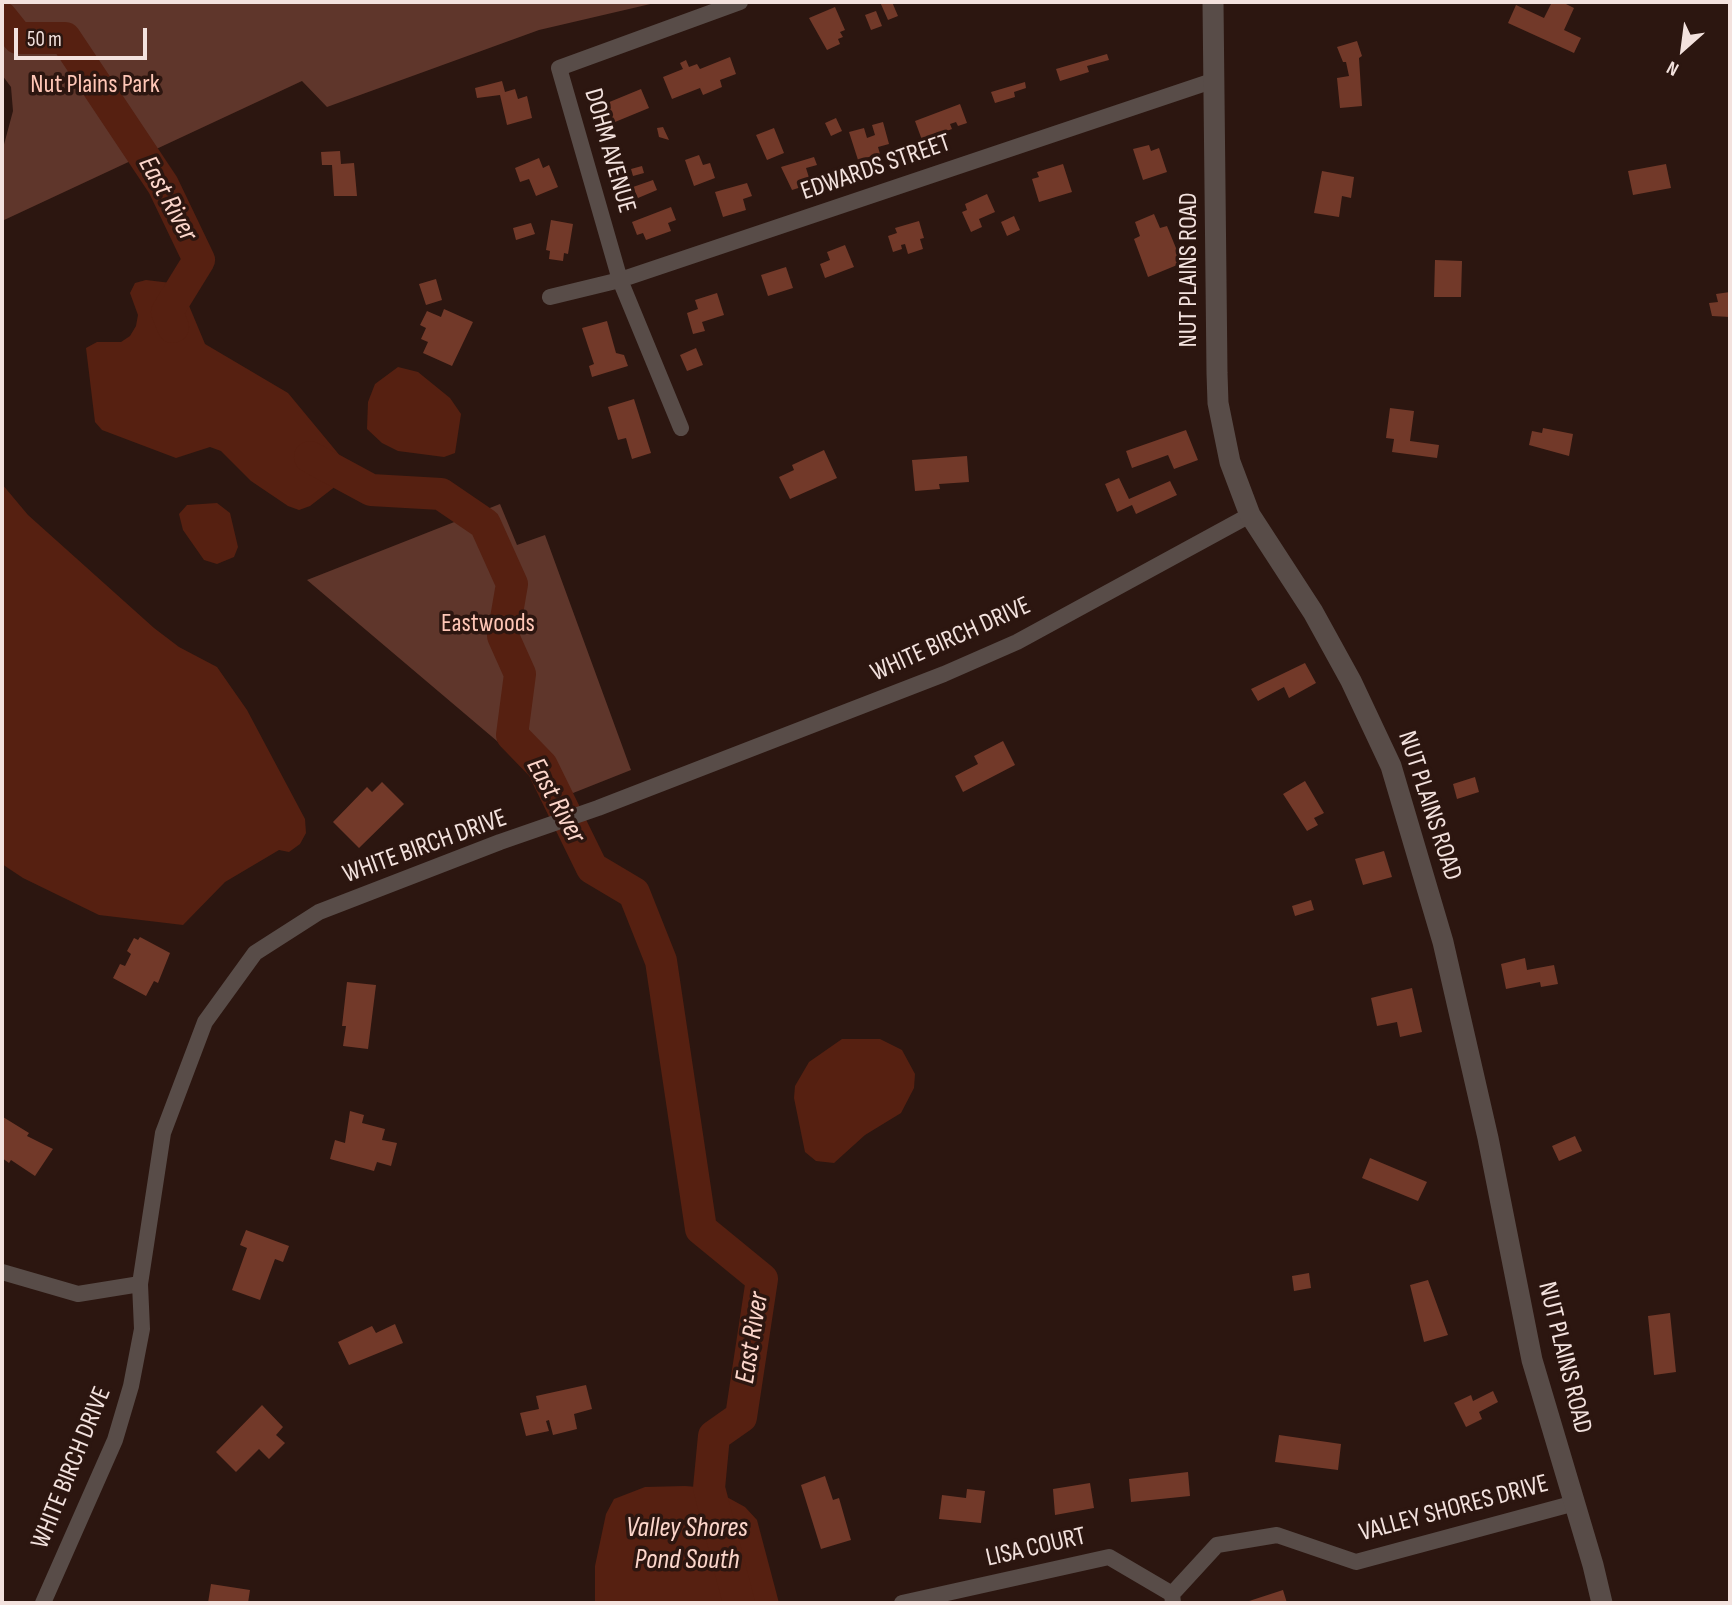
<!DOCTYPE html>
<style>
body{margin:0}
#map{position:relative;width:1732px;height:1605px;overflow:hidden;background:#2c1610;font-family:"Sofia Sans Condensed",sans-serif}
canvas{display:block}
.frame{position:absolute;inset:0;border:4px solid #f3e2de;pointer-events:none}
.north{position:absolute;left:1648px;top:14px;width:70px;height:70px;-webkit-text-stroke:5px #2c1610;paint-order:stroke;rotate:208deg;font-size:19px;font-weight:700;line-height:28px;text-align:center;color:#f3e2de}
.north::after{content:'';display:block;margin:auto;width:24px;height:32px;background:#f3e2de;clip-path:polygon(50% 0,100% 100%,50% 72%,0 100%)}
.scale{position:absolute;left:14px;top:28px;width:133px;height:32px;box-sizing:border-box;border:4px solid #f3e2de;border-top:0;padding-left:9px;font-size:21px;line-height:24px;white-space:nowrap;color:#f3e2de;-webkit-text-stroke:5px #2c1610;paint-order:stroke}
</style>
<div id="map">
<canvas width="1732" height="1605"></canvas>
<div class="frame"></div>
<div class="north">N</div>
<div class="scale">50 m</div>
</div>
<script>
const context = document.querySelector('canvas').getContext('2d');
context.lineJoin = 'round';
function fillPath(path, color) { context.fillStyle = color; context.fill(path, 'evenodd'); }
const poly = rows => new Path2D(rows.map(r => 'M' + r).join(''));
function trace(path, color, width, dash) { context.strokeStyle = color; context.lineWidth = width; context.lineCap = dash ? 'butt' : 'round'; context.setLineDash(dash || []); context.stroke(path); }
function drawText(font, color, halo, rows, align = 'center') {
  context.font = font + ' "Sofia Sans Condensed",sans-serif'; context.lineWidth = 7; context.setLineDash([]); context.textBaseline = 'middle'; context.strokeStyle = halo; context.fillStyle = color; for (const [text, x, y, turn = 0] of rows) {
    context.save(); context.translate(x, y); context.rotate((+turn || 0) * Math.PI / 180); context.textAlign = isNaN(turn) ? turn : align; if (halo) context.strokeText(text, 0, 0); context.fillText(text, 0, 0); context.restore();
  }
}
fillPath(poly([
 [2,2,659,2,539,30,327,107,302,81,2,221,2,152,13,111,11,87,2,75],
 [500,504,517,545,545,535,631,770,563,797,307,580]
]), '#5f362b');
fillPath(poly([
 [146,280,171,283,182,289,205,344,288,393,341,457,347,467,345,479,310,506,299,510,288,506,251,481,221,451,210,447,176,458,102,430,95,422,86,348,97,342,121,342,130,336,136,326,138,315,130,293,135,283],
 [398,367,418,372,450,398,461,414,455,453,444,457,398,451,382,443,367,429,368,402,375,384],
 [2,484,28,515,154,628,179,647,217,667,247,710,305,819,306,833,300,844,289,852,279,850,225,882,183,925,99,915,23,878,2,864],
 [217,503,230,513,238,547,234,557,217,564,204,560,183,530,179,514,187,505],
 [842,1039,880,1039,902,1050,915,1074,914,1088,901,1113,865,1135,834,1163,816,1161,805,1152,794,1098,795,1086,809,1062],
 [685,1486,709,1488,725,1496,745,1507,757,1520,779,1603,595,1603,595,1566,606,1514,614,1499,645,1487]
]), '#562011');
trace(poly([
 [2,18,18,38,65,38,163,185,199,260,167,312,173,327],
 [310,457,371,490,441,494,485,524,512,584,503,636,520,674,512,735,542,766,592,868,634,893,661,961,701,1229,762,1279,741,1417,714,1436,709,1488,739,1603]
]), '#562011', 32);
fillPath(poly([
 [880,2,892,2,898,16,888,20],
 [1552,2,1562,2,1574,8,1564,30,1581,38,1574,53,1508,23,1516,5,1544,18],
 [835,7,845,30,840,32,843,37,838,39,840,44,827,50,809,18],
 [876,11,882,26,871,30,865,15],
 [1357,41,1362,56,1359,58,1362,106,1340,108,1337,78,1349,76,1346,62,1343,62,1337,47],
 [1107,54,1109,60,1087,66,1089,72,1060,81,1056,69],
 [730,57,736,74,720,80,722,87,703,95,700,88,672,99,663,77,683,69,680,63,686,60,689,67,697,64,700,69],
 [502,81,505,92,515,89,518,99,527,96,532,118,507,125,500,95,477,98,475,88],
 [1025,82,1026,88,1014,92,1015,97,995,103,991,92],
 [641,89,649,108,598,129,590,110],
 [960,104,967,123,958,126,956,122,950,124,952,129,922,140,915,121],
 [836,118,842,131,831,136,825,123],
 [883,122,889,144,878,147,880,154,858,160,849,132,864,128,867,138,875,135,872,125],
 [663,127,669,140,659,137,657,128],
 [774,128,784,153,767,160,756,135],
 [1149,145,1151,151,1159,148,1167,172,1143,180,1133,149],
 [340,151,341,164,354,163,357,196,334,196,332,165,322,165,321,152],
 [699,155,703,165,710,163,715,178,694,186,685,160],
 [814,157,817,165,806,168,811,184,792,190,781,167],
 [539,158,543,168,549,165,558,187,536,196,529,179,520,182,515,168],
 [1063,164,1072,192,1039,202,1032,179,1039,177,1037,172],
 [1666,164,1671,188,1633,195,1628,171],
 [642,166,644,173,633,176,631,169],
 [1322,171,1354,177,1351,198,1342,196,1339,217,1314,213],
 [653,180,657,190,638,198,633,187],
 [747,183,752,196,743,199,746,210,723,217,715,192],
 [987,194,995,212,979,219,982,227,971,232,962,212,967,210,965,204],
 [671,207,676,220,668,223,671,231,646,240,643,233,637,235,632,222],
 [1154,214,1160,228,1167,226,1182,263,1148,277,1134,239,1140,236,1135,222],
 [1014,216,1020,230,1007,236,1001,222],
 [551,220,573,224,568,254,564,253,563,261,549,259,550,251,546,250],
 [919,221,924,238,920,239,923,249,908,254,905,244,901,245,902,249,893,252,888,236,897,233,895,228],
 [531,223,535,234,516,240,513,228],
 [845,245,854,267,825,278,820,264,830,260,827,252],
 [1435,260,1462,261,1461,297,1434,297],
 [786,267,793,288,768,296,761,275],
 [436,279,442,300,426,305,419,284],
 [1730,292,1730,317,1712,316,1709,303,1718,302,1716,294],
 [717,293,724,315,702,322,705,331,693,334,687,313,698,309,695,300],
 [444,309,473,322,452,366,423,353,428,342,421,339,426,328,420,325,427,311,441,317],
 [607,321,616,353,624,355,628,366,592,377,589,366,594,364,582,328],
 [696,348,703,365,687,371,680,355],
 [634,399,651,453,632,459,626,438,618,440,608,407],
 [1390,408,1414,411,1410,441,1439,445,1437,458,1392,452,1394,439,1386,438],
 [1543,428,1573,434,1569,456,1529,445,1532,431,1542,433],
 [1186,430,1198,460,1174,469,1168,455,1132,468,1126,451],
 [824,450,837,478,790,499,779,477,794,470,792,465],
 [967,456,969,482,939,484,940,489,915,491,912,460],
 [1119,478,1129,499,1170,481,1177,495,1136,514,1132,505,1117,512,1105,484],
 [1305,663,1316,683,1289,698,1284,687,1258,701,1251,689],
 [1003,741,1015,765,963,792,955,776,978,764,974,756],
 [1475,777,1479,792,1457,799,1453,784],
 [1305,781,1324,813,1314,818,1318,825,1307,831,1283,794],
 [382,782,404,804,359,848,333,822,367,787,372,792],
 [1384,851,1392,877,1363,885,1355,859],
 [1311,900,1314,910,1295,916,1292,906],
 [140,937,170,953,158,983,154,981,146,996,113,978,120,964,125,966,131,954,127,951,134,938,138,940],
 [1525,958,1527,970,1554,965,1558,984,1541,987,1540,982,1506,989,1501,964],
 [347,982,376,985,368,1049,343,1046,346,1026,342,1026],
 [1412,988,1422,1032,1400,1037,1397,1022,1377,1026,1371,998],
 [350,1111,364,1115,362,1123,385,1129,382,1140,397,1143,391,1166,377,1162,374,1171,330,1159,335,1140,345,1143],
 [3,1117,29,1133,27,1136,53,1149,35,1176,11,1160,9,1163,2,1158],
 [1575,1136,1582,1151,1559,1161,1552,1146],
 [1370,1158,1427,1182,1418,1201,1362,1178],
 [246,1230,289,1246,283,1262,275,1259,260,1300,232,1290,247,1248,240,1245],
 [1309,1273,1311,1288,1294,1291,1292,1276],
 [1428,1280,1448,1335,1424,1342,1410,1285],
 [1670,1313,1676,1372,1654,1375,1648,1316],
 [395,1324,403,1343,349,1365,338,1342,372,1326,376,1333],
 [586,1385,592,1409,574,1414,577,1429,553,1435,549,1420,546,1421,549,1431,526,1436,520,1413,539,1409,536,1396],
 [1493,1391,1498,1402,1479,1412,1482,1419,1466,1427,1454,1403,1471,1395,1473,1401],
 [262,1405,283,1427,276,1435,285,1443,269,1459,259,1449,236,1472,216,1452],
 [1279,1435,1341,1444,1338,1470,1275,1462],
 [1188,1472,1190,1496,1131,1502,1129,1479],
 [825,1476,833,1500,839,1498,851,1540,821,1549,801,1485],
 [1090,1483,1094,1508,1055,1515,1053,1489],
 [967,1489,985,1491,981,1523,939,1519,942,1495,966,1498],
 [211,1584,250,1590,248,1603,208,1603],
 [1283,1590,1287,1603,1243,1603]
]), '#723929');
trace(poly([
 [550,297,620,280,1215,80],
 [681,428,620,280,559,68,740,2],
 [2,1272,78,1294,140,1284],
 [43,1603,115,1440,131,1386,142,1329,140,1284,163,1133,205,1022,255,953,319,912,500,842,598,808,944,674,1017,642,1250,515],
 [902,1603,1109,1557,1172,1594],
 [1173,1603,1172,1594,1217,1545,1277,1535,1356,1562,1575,1503]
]), '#584c48', 16);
trace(poly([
 [1213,2,1217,373,1218,403,1230,462,1250,515,1313,612,1351,681,1391,766,1443,942,1488,1138,1532,1360,1593,1565,1602,1603]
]), '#584c48', 21);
drawText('26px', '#fec6b6', '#2c1610', [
 ["Nut Plains Park",95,85],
 ["Eastwoods",488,624]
]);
drawText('26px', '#f3e2de', '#2c1610', [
 ["DOHM AVENUE",609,151,74],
 ["EDWARDS STREET",876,168,-19],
 ["NUT PLAINS ROAD",1189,270,-90],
 ["WHITE BIRCH DRIVE",951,640,-24],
 ["NUT PLAINS ROAD",1429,806,72],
 ["WHITE BIRCH DRIVE",425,847,-20],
 ["NUT PLAINS ROAD",1564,1358,76],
 ["WHITE BIRCH DRIVE",72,1468,-68],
 ["VALLEY SHORES DRIVE",1454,1509,-15],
 ["LISA COURT",1036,1548,-13]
]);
drawText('italic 28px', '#fcd6cb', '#2c1610', [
 ["East River",167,199,61],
 ["East River",555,801,61],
 ["East River",753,1338,-81],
 ["Valley Shores",687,1529],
 ["Pond South",687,1561]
]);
</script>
